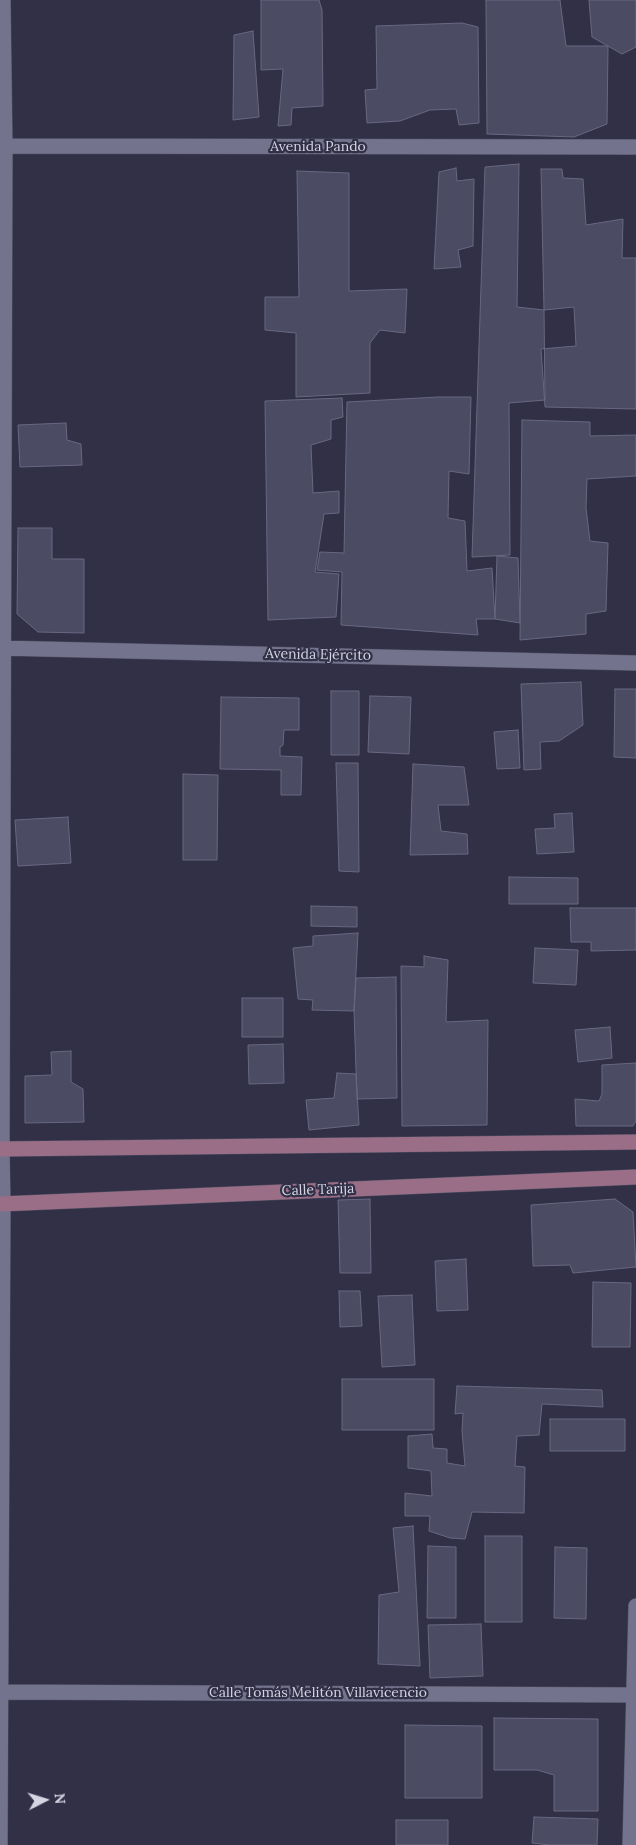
<!DOCTYPE html>
<meta charset="utf-8">
<style>
body{margin:0}
#map{position:relative;width:636px;height:1845px;overflow:hidden;background:#313047;font-family:Lora,serif}
canvas{display:block}
.north{position:absolute;left:20px;top:1775px;width:50px;height:50px;-webkit-text-stroke:4px #313047;paint-order:stroke;rotate:85deg;font-size:14px;font-weight:700;line-height:20px;text-align:center;color:#d4d4e3}
.north::after{content:'';display:block;margin:auto;width:18px;height:22px;background:#d4d4e3;clip-path:polygon(50% 0,100% 100%,50% 72%,0 100%)}
</style>
<div id="map">
<canvas width="636" height="1845"></canvas>
<div class="north">N</div>
</div>
<script>
const context = document.querySelector('canvas').getContext('2d');
context.lineJoin = 'round';
function fillPath(path, color) { context.fillStyle = color; context.fill(path, 'evenodd'); }
const poly = rows => new Path2D(rows.map(r => 'M' + r).join(''));
function trace(path, color, width, dash) { context.strokeStyle = color; context.lineWidth = width; context.lineCap = dash ? 'butt' : 'round'; context.setLineDash(dash || []); context.stroke(path); }
function drawText(font, color, halo, rows, align = 'center') {
  context.font = font + ' Lora,serif'; context.lineWidth = 4.5; context.setLineDash([]); context.textBaseline = 'middle'; context.strokeStyle = halo; context.fillStyle = color; for (const [text, x, y, turn = 0] of rows) {
    context.save(); context.translate(x, y); context.rotate((+turn || 0) * Math.PI / 180); context.textAlign = isNaN(turn) ? turn : align; if (halo) context.strokeText(text, 0, 0); context.fillText(text, 0, 0); context.restore();
  }
}
const building = poly([
 [261,0,319,0,322,10,323,106,292,108,291,125,278,126,283,69,261,70,261,0],
 [486,0,560,0,566,46,608,46,607,124,574,137,487,134,486,0],
 [589,0,636,0,636,47,622,54,592,37,589,0],
 [462,23,478,27,479,123,459,125,456,109,430,110,400,121,367,123,365,90,377,89,376,26,462,23],
 [253,31,259,117,233,120,234,35,253,31],
 [519,164,517,307,544,310,545,400,509,403,510,555,472,557,485,167,519,164],
 [456,168,457,181,474,179,473,246,458,250,461,267,434,269,439,172,456,168],
 [541,169,562,169,563,178,583,179,586,225,623,219,622,258,636,258,636,409,545,407,541,349,576,346,574,307,544,310,541,169],
 [297,171,349,173,349,291,407,289,405,333,380,330,370,343,370,393,296,397,296,333,265,330,265,297,299,297,297,171],
 [438,397,471,397,469,474,449,471,448,518,465,521,467,571,492,568,495,619,476,619,478,635,341,625,342,572,317,570,320,552,344,553,347,402,438,397],
 [342,398,343,417,331,420,331,439,311,445,313,493,339,491,339,513,324,514,315,572,339,574,336,617,268,620,265,401,342,398],
 [522,420,590,422,590,436,636,435,636,476,587,479,586,508,590,541,608,543,606,611,586,614,586,634,520,640,522,420],
 [66,423,67,440,81,444,82,465,20,467,18,425,66,423],
 [18,528,52,528,52,559,84,559,84,633,38,632,17,614,18,528],
 [497,556,518,558,520,623,495,619,497,556],
 [581,682,583,725,559,741,540,742,541,769,524,770,521,684,581,682],
 [615,689,636,689,636,758,614,757,615,689],
 [331,691,359,691,359,755,331,755,331,691],
 [370,696,411,697,409,754,368,752,370,696],
 [221,697,299,698,299,730,284,730,283,745,280,747,280,756,302,757,301,795,281,795,281,770,220,769,221,697],
 [518,730,520,768,497,769,494,732,518,730],
 [336,763,358,763,359,872,339,871,336,763],
 [413,764,464,767,469,805,438,805,441,831,467,834,468,854,410,855,413,764],
 [183,774,218,775,217,860,183,860,183,774],
 [572,813,574,852,537,854,535,829,555,828,554,814,572,813],
 [68,817,71,863,18,866,15,820,68,817],
 [509,877,578,878,578,904,509,904,509,877],
 [311,906,357,907,357,927,311,926,311,906],
 [570,908,636,908,636,950,591,951,591,942,571,942,570,908],
 [358,933,354,1011,312,1010,313,1000,298,999,293,948,313,946,313,936,358,933],
 [535,948,578,950,576,985,533,983,535,948],
 [424,956,448,960,446,1022,488,1020,487,1125,402,1126,401,966,424,967,424,956],
 [396,977,397,1098,357,1099,354,1011,356,978,396,977],
 [242,998,283,998,283,1037,242,1037,242,998],
 [610,1027,612,1058,578,1062,575,1030,610,1027],
 [283,1044,284,1083,249,1084,248,1045,283,1044],
 [71,1051,71,1082,83,1089,84,1122,25,1123,25,1076,52,1075,51,1052,71,1051],
 [636,1063,636,1121,633,1126,576,1126,575,1099,599,1101,602,1094,602,1065,636,1063],
 [337,1073,356,1074,359,1125,309,1130,306,1100,334,1098,337,1073],
 [370,1199,371,1273,340,1273,338,1200,370,1199],
 [615,1199,633,1212,636,1267,573,1273,570,1265,533,1266,531,1205,615,1199],
 [466,1259,468,1310,437,1311,435,1261,466,1259],
 [593,1282,631,1283,630,1347,592,1347,593,1282],
 [339,1291,360,1291,362,1326,340,1327,339,1291],
 [412,1295,415,1365,382,1367,378,1296,412,1295],
 [342,1379,434,1379,434,1430,342,1430,342,1379],
 [457,1386,602,1390,603,1407,542,1404,539,1435,517,1436,515,1466,525,1467,524,1513,472,1512,465,1539,450,1538,429,1531,430,1516,405,1516,405,1493,432,1496,431,1471,408,1468,408,1436,432,1434,433,1448,447,1449,447,1463,465,1466,462,1431,463,1413,455,1414,457,1386],
 [550,1419,625,1419,625,1451,550,1451,550,1419],
 [413,1526,420,1666,378,1664,379,1595,399,1592,393,1528,413,1526],
 [485,1536,522,1536,522,1622,485,1622,485,1536],
 [428,1546,456,1547,456,1618,427,1618,428,1546],
 [555,1547,587,1548,586,1619,554,1618,555,1547],
 [481,1624,483,1676,430,1678,428,1625,481,1624],
 [494,1718,598,1719,598,1811,554,1811,554,1775,537,1770,494,1770,494,1718],
 [405,1725,482,1726,482,1798,405,1798,405,1725],
 [534,1817,598,1819,597,1845,550,1845,532,1843,534,1817],
 [396,1820,448,1820,448,1845,396,1845,396,1820]
]);
fillPath(building, '#4c4b64');
trace(building, '#686883', 1);
const street = poly([
 [0,146,636,147],
 [0,648,636,663],
 [0,1692,636,1695],
 [0,1845,3,1204,2,1149,5,146,3,0],
 [630,1845,636,1606]
]);
const secondary = poly([
 [0,1149,636,1142],
 [0,1204,636,1177]
]);
trace(street, '#4d4d60', 16);
trace(secondary, '#4d4d60', 16);
trace(street, '#73738e', 15);
trace(secondary, '#9a6e86', 15);
drawText('14px', '#d4d4e3', '#313047', [
 ["Avenida Pando",318,147],
 ["Avenida Ejército",318,655,1],
 ["Calle Tarija",318,1190,-2],
 ["Calle Tomás Melitón Villavicencio",318,1693]
]);
</script>
